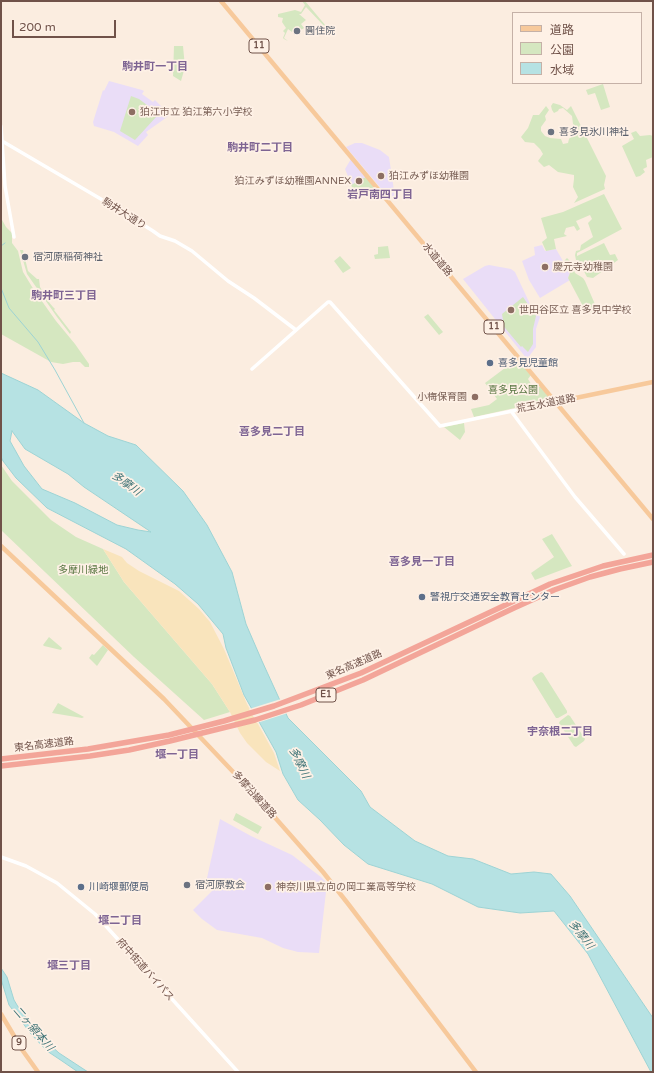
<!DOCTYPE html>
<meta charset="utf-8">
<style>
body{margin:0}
#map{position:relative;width:654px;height:1073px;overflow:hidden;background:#fbede0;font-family:"Varela Round","Noto Sans JP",sans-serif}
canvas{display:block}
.frame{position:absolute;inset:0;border:2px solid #705249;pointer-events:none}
.legend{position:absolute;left:512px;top:12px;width:130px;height:72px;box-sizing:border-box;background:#fef1e6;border:1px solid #c5b1a7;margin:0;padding:5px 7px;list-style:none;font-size:12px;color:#705249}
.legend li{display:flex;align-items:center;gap:8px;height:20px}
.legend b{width:20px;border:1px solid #c5b1a7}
.scale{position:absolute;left:12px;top:20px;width:104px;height:18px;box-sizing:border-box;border:2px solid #705249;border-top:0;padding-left:5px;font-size:12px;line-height:14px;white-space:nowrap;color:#705249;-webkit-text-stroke:3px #fef1e6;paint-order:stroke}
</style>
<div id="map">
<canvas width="654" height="1073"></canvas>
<div class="frame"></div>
<ul class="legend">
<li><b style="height:5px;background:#f7c99b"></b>道路</li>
<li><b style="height:11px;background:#d5e7c0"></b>公園</li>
<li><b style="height:11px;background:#b6e2e3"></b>水域</li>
</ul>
<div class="scale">200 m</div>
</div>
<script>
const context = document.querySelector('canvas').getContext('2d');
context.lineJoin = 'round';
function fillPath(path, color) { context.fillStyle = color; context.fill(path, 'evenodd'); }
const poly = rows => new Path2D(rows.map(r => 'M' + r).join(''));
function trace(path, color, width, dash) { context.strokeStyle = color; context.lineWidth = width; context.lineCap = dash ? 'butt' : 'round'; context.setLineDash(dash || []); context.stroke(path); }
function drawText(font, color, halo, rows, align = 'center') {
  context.font = font + ' "Varela Round","Noto Sans JP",sans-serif'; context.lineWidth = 3.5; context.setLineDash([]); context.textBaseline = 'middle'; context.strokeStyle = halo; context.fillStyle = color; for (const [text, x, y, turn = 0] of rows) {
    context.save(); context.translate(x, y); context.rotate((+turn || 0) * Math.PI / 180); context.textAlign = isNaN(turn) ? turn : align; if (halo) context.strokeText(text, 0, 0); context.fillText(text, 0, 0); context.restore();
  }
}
fillPath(poly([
 [109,81,142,90,144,91,142,94,153,102,155,100,170,115,146,132,148,135,138,146,114,132,94,126,93,122,103,90,104,91],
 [355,143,362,143,380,150,389,157,395,197,389,198,346,147],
 [351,159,378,193,357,198,345,169],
 [542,245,545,251,556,249,570,273,568,278,570,280,540,298,529,280,522,261,535,255,534,247],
 [489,265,511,269,515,272,530,304,540,317,536,329,536,347,527,359,463,279,485,266],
 [220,819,251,836,292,855,321,877,327,883,319,953,298,952,283,948,262,938,217,930,202,919,193,910,212,891,207,878]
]), '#eaddf7');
fillPath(poly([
 [302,1,305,1,326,26,325,27,306,7,301,14,299,14,306,20,301,24,304,28,301,30,298,26,292,32,288,29,284,38,288,41,284,39,283,38,285,33,283,31,286,28,282,22,283,18,278,17,278,14,295,10,301,12,305,5],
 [174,46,183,46,185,67,181,81,173,76],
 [603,84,610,107,601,110,595,93,588,95,586,90],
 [131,96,139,99,147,105,157,116,135,140,120,131],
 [553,103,560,105,567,110,571,106,606,176,604,185,605,189,574,203,578,197,573,187,574,179,574,175,558,172,549,165,544,167,538,161,543,154,540,149,534,143,525,142,521,137,528,128,533,115,539,115,546,106,549,110,545,116,546,120,541,127,541,131,545,136,550,138,561,139,563,144,568,143,569,139,576,131,576,127,573,124,572,116,563,108,559,109,558,111,554,113,552,110,551,106],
 [636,131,640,136,650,135,653,136,653,157,646,160,647,167,643,169,645,172,640,176,636,177,622,146,634,139,631,133],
 [366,177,378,193,357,198,351,185],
 [604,194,622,229,577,253,577,256,604,243,610,255,615,254,618,260,593,278,587,277,578,260,576,260,575,255,576,251,580,250,581,245,593,237,588,223,592,219,590,215,576,221,580,229,577,231,574,226,566,228,564,234,567,236,554,239,556,249,546,251,542,242,547,238,541,218,563,212],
 [1,218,6,227,12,233,12,243,18,251,23,272,34,290,56,321,75,344,89,364,89,367,85,367,80,362,73,362,63,364,51,362,1,334],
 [388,246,390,258,375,259,374,255,378,254,378,247],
 [20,250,23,250,28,271,37,279,39,279,40,287,43,292,42,294,53,307,55,309,54,310,71,332,70,334,57,317,27,274],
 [340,256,351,268,343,273,334,261],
 [567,258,570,261,575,273,583,278,585,281,597,309,590,313,585,310,568,278,570,273,564,261],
 [523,297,536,316,533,329,533,344,528,352,522,346,521,347,500,322,503,320,502,314],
 [428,314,443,332,439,335,424,317],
 [517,359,531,375,528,379,533,387,541,387,551,400,474,417,471,409,489,405,497,399,485,383],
 [464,423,465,432,460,440,444,427],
 [1,465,12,481,51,520,76,537,103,549,124,582,212,684,230,712,204,720,134,657,1,530],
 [552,534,572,566,535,580,531,573,554,557,542,539],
 [49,637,62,648,61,650,44,646,43,645],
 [103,645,108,650,97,666,89,658,92,654,94,655],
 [541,672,543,673,567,711,567,713,558,718,556,718,532,679,533,677],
 [58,703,84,717,82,718,52,713],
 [568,715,570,716,585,739,584,741,576,747,574,746,559,723,560,721],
 [236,813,262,827,258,834,233,820]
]), '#d5e7c0');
fillPath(poly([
 [103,549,122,557,127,563,139,571,179,591,199,609,210,622,224,649,247,704,274,753,280,771,266,762,247,743,240,733,230,712,212,684,124,582]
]), '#f9e4bc');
const water = poly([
 [1,373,38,390,84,423,108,436,136,445,183,491,207,525,232,572,246,624,262,661,288,718,361,791,370,807,415,841,448,856,473,859,511,874,534,872,551,874,570,896,653,1018,653,1072,651,1072,588,954,554,911,520,913,478,907,432,884,368,864,344,845,320,820,298,800,283,774,276,752,244,695,226,648,223,634,198,604,175,584,126,549,47,508,16,478,3,461,1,457,1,373],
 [12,431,25,449,68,474,84,487,151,532,138,530,117,525,75,503,42,489,24,466,10,441,12,431],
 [1,968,7,977,14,1000,20,1010,37,1031,47,1042,59,1053,88,1072,78,1072,62,1061,47,1051,31,1034,9,1005,1,979,1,968]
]);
fillPath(water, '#b6e2e3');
trace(water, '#9dd3d4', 1);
fillPath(poly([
 [281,699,288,713,257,723,249,709]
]), '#fbede0');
trace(poly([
 [1,246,5,243],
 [1,288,9,308,38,342,55,370,84,423]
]), '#9dd3d4', 1);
trace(poly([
 [1,126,5,186,14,237],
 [2,141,123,212,153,231,160,236,175,241,192,251,228,281,254,298,296,330],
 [252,369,328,302,330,302,440,426,556,402],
 [511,411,575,497,624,554],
 [1,857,26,866,57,883,95,914,238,1072]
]), '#fff', 3.5);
trace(poly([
 [221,1,653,519],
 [556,402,653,382],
 [1,546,164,699,256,796,323,872,349,905,476,1072],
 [1,1014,23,1051,38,1072]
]), '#f7c99b', 4.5);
trace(poly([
 [1,759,88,749,169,735,224,721,274,706,361,673,550,584,603,566,653,555],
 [1,766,90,756,129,750,170,741,255,720,301,705,363,680,514,608,554,590,590,577,620,569,653,562]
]), '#f3a599', 5.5);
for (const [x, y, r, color] of [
 [297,31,4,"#6b7280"],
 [132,112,4,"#8d6e63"],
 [551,132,4,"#6b7280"],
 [381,176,4,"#8d6e63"],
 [359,181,4,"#8d6e63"],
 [25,257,4,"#6b7280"],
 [545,267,4,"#8d6e63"],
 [511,310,4,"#8d6e63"],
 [490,363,4,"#5c6f8a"],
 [475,397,4,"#8d6e63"],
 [422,597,4,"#5c6f8a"],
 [187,885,4,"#6b7280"],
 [81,887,4,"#5c6f8a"],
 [268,887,4,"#8d6e63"]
]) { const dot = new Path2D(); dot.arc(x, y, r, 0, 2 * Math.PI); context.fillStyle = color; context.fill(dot); trace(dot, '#fef1e6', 1.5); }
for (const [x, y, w] of [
 [259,46,20],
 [494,327,20],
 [326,695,20],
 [19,1043,14]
]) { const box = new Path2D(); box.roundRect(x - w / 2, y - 7, w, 14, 3); context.fillStyle = '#fef1e6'; context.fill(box); trace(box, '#705249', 1); }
drawText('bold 9px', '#705249', null, [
 ["11",259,46],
 ["11",494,327],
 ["E1",326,695],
 ["9",19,1043]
]);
drawText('10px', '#5b616d', '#fef1e6', [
 ["圓住院",305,31],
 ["喜多見氷川神社",559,132],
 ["宿河原稲荷神社",33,257],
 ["宿河原教会",195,885]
], 'left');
drawText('10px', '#785e54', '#fef1e6', [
 ["狛江市立 狛江第六小学校",140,112],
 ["狛江みずほ幼稚園",389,176],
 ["狛江みずほ幼稚園ANNEX",351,181,"right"],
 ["慶元寺幼稚園",553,267],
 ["世田谷区立 喜多見中学校",519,310],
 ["小梅保育園",467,397,"right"],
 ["神奈川県立向の岡工業高等学校",276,887]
], 'left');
drawText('10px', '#705249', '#fef1e6', [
 ["駒井大通り",124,214,32],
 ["水道道路",437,260,50],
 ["荒玉水道道路",546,404,-11],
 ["東名高速道路",354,665,-23],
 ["東名高速道路",44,745,-7],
 ["多摩沿線道路",254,795,48],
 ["府中街道バイパス",145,970,48]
]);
drawText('10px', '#4e5e75', '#fef1e6', [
 ["喜多見児童館",498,363],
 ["警視庁交通安全教育センター",430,597],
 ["川崎堰郵便局",89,887]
], 'left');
drawText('10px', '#587642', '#fef1e6', [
 ["喜多見公園",513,390],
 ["多摩川緑地",83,570]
]);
drawText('bold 11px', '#7e6493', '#fef1e6', [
 ["駒井町一丁目",155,67],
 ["駒井町二丁目",260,148],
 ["岩戸南四丁目",380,195],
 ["駒井町三丁目",64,296],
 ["喜多見二丁目",272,432],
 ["喜多見一丁目",422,562],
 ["宇奈根二丁目",560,732],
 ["堰一丁目",177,755],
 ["堰二丁目",120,921],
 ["堰三丁目",69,966]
]);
drawText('italic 11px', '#3e7376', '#fef1e6', [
 ["多摩川",126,484,36],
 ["多摩川",299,763,64],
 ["多摩川",581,935,52],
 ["二ヶ領本川",33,1029,49]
]);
</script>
